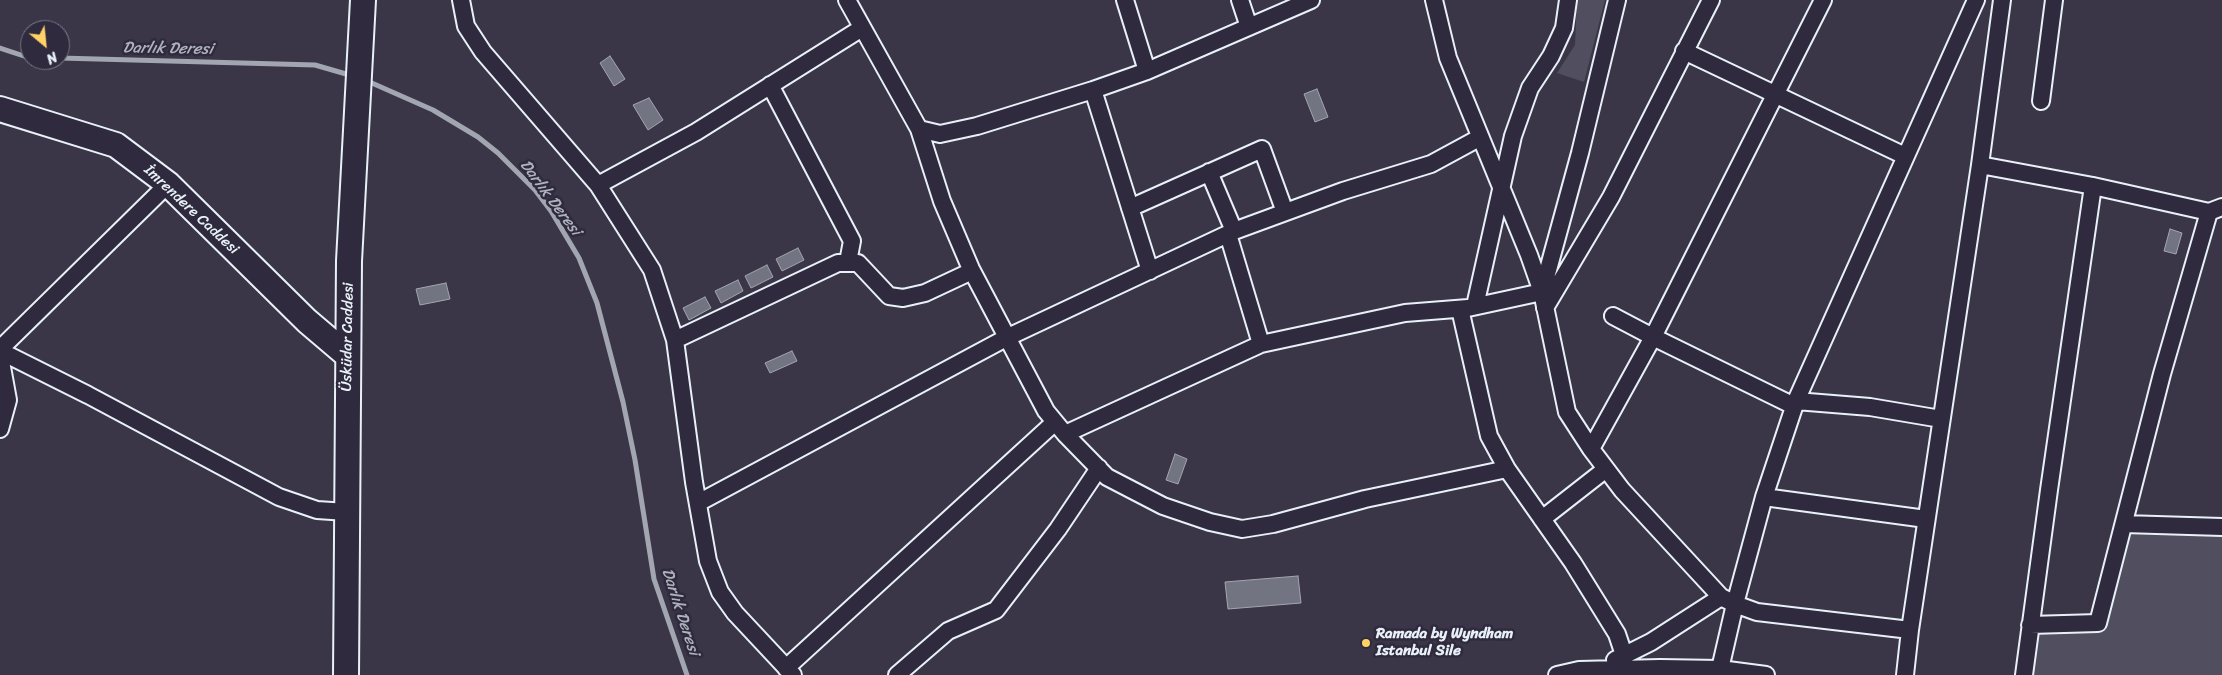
<!DOCTYPE html>
<meta charset="utf-8">
<style>
body{margin:0}
#map{position:relative;width:2222px;height:675px;overflow:hidden;background:#3a3648;font-family:Sriracha,sans-serif}
canvas{display:block}
.north{position:absolute;left:20px;top:20px;width:50px;height:50px;box-sizing:border-box;background:#2f2a3d;border:1px solid #797a88;border-radius:50%;rotate:152deg;font-size:14px;font-weight:700;line-height:20px;text-align:center;color:#e8f1f8}
.north::after{content:'';display:block;margin:auto;width:18px;height:22px;background:#ffd166;clip-path:polygon(50% 0,100% 100%,50% 72%,0 100%)}
</style>
<div id="map">
<canvas width="2222" height="675"></canvas>
<div class="north">N</div>
</div>
<script>
const context = document.querySelector('canvas').getContext('2d');
context.lineJoin = 'round';
function fillPath(path, color) { context.fillStyle = color; context.fill(path, 'evenodd'); }
const toPath = rows => new Path2D(rows.map(r => 'M' + r).join(''));
function trace(path, color, width, dash) { context.strokeStyle = color; context.lineWidth = width; context.lineCap = dash ? 'butt' : 'round'; context.setLineDash(dash || []); context.stroke(path); }
function label(font, color, halo, rows, align = 'center') {
  context.font = font + ' Sriracha,sans-serif'; context.lineWidth = 5; context.setLineDash([]); context.textBaseline = 'middle'; context.strokeStyle = halo; context.fillStyle = color; for (const [text, x, y, turn = 0] of rows) {
    context.save(); context.translate(x, y); context.rotate((+turn || 0) * Math.PI / 180); context.textAlign = isNaN(turn) ? turn : align; if (halo) context.strokeText(text, 0, 0); context.fillText(text, 0, 0); context.restore();
  }
}
const green = toPath([
 [1577,0,1605,0,1584,82,1557,73,1575,45],
 [2124,524,2222,527,2222,675,2024,675,2030,625,2098,623]
]);
const water = toPath([
 [610,56,625,79,614,86,600,63,610,56],
 [1317,89,1328,117,1315,122,1304,94,1317,89],
 [649,98,663,120,648,130,633,105,649,98],
 [2170,229,2182,233,2176,254,2164,251,2170,229],
 [798,248,804,260,782,271,776,259,798,248],
 [767,265,773,277,751,288,745,276,767,265],
 [738,280,743,291,721,303,715,291,738,280],
 [446,283,450,299,420,305,416,289,446,283],
 [705,297,711,308,689,320,683,308,705,297],
 [792,351,797,361,770,373,765,363,792,351],
 [1175,454,1187,459,1178,484,1166,480,1175,454],
 [1298,576,1301,603,1228,609,1225,582,1298,576]
]);
const stream = toPath([
 [0,48,30,58],
 [60,58,315,65,353,76],
 [365,80,433,110,478,137,498,153,535,190,551,211,579,258,597,303,623,402,635,460,654,579,687,675]
]);
const street = toPath([
 [461,0,466,26,483,52,598,185,652,270,675,340,694,482,708,561,720,592,735,613,793,675],
 [847,0,919,129],
 [1125,0,1147,71],
 [1240,0,1249,27],
 [1311,0,1147,71,1093,90,977,126,940,134,919,129,942,201,971,269,1046,411,1065,434,1261,344,1405,313,1468,308,1542,292],
 [1434,0,1448,58,1529,255,1542,292,1567,412,1591,449,1622,490,1721,597,1735,604,1757,612,1910,630,1905,675],
 [1684,51,1905,156],
 [770,85,852,241,848,262],
 [1093,90,1150,271],
 [2041,101,2054,0],
 [1980,165,2093,186,2209,212,2222,207],
 [1209,172,1234,231],
 [598,185,696,132,862,28],
 [1130,208,1262,149,1285,212],
 [1228,234,1261,344],
 [1542,292,1580,153,1617,0],
 [1475,306,1513,136,1530,88,1551,56,1564,28,1568,0],
 [1545,308,1611,197,1711,0],
 [1460,309,1489,436,1507,469,1573,563,1617,634,1624,655],
 [1613,316,1653,337,1823,0],
 [675,340,838,263,858,263,889,296,903,298,925,293,972,271],
 [0,349,168,184],
 [0,351,88,395,279,497,317,510,347,512],
 [0,356,8,400,0,429],
 [1796,401,1976,0],
 [1065,434,1107,477,1163,506,1210,522,1242,529,1273,524,1365,499,1507,469],
 [1591,449,1653,337,1794,406],
 [1764,497,1926,519],
 [698,503,1006,338,1234,231,1343,191,1431,164,1479,138],
 [1542,519,1606,469],
 [2124,524,2222,527],
 [2030,625,2098,623,2162,374,2209,212],
 [1910,630,1980,165,2002,0],
 [1615,660,1651,642,1721,597],
 [786,668,1055,422],
 [1720,669,1735,604,1764,497,1796,401,1870,407,1941,419],
 [897,675,948,631,996,610,1058,529,1099,468],
 [1557,675,1579,670,1660,668,1720,669,1766,675],
 [2024,675,2049,490,2093,186]
]);
const secondary = toPath([
 [0,109,116,145,168,184,307,321,347,355],
 [346,675,349,261,363,0]
]);
const markers = [
 [1366,643,5,"#ffd166"]
];
const streetNames = [
 ["İmrendere Caddesi",191,210,43],
 ["Üsküdar Caddesi",348,337,-89]
];
const poiNames = [
 ["Ramada by Wyndham",1376,634],
 ["Istanbul Sile",1376,651]
];
const waterNames = [
 ["Darlık Deresi",168,49,1],
 ["Darlık Deresi",550,198,53],
 ["Darlık Deresi",680,612,72]
];
fillPath(green, '#504e5f');
fillPath(water, '#737482');
trace(water, '#a2a6b1', 1);
trace(stream, '#a2a6b1', 5);
trace(street, '#e8f1f8', 20);
trace(secondary, '#e8f1f8', 28);
trace(street, '#2f2a3d', 16);
trace(secondary, '#2f2a3d', 24);
for (const [x, y, r, color] of markers) { const dot = new Path2D(); dot.arc(x, y, r, 0, 2 * Math.PI); context.fillStyle = color; context.fill(dot); trace(dot, '#2f2a3d', 2); }
label('15px', '#e8f1f8', '#2f2a3d', streetNames);
label('bold 15px', '#e8f1f8', '#2f2a3d', poiNames, 'left');
label('italic 16px', '#aeb2bd', '#2f2a3d', waterNames);
</script>
